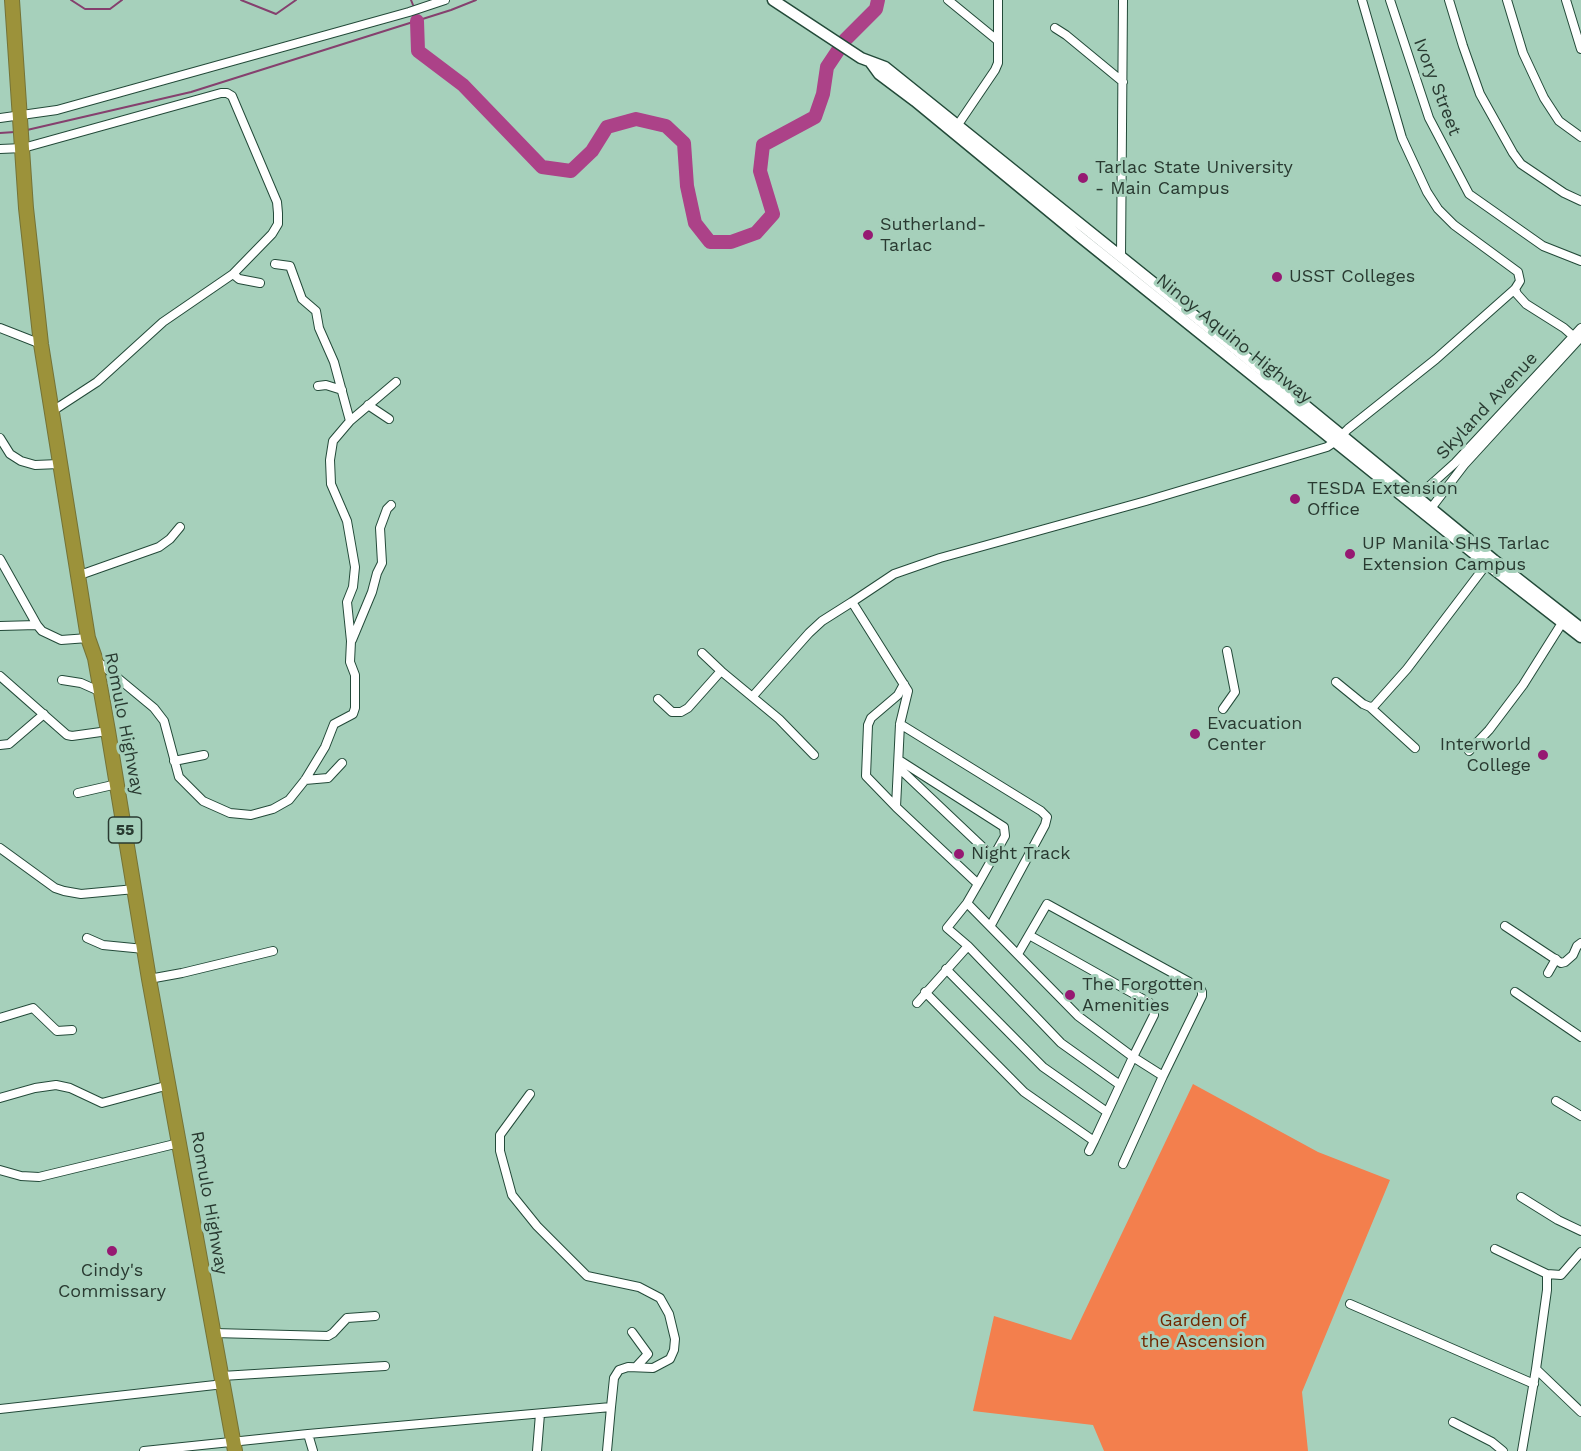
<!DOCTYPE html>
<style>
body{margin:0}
canvas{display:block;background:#a6d0bb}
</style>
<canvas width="1581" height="1451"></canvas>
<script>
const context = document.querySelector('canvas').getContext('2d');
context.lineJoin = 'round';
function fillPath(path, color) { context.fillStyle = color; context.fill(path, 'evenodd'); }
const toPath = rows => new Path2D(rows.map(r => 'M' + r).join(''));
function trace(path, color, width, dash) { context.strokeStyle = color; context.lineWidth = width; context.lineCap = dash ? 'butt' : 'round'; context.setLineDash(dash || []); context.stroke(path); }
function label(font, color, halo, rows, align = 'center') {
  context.font = font + ' "Work Sans",sans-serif'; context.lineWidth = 6; context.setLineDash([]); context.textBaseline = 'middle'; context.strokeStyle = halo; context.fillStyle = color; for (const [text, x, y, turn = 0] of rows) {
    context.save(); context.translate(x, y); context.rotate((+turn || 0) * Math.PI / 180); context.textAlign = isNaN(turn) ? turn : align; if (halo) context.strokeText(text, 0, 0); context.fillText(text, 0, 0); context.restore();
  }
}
const green = toPath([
 [1193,1084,1318,1152,1390,1180,1302,1392,1308,1451,1104,1451,1093,1425,973,1411,994,1316,1071,1340]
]);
const stream = toPath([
 [71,0,85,9,110,9,122,0],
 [241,0,276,14,296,0],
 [411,0,413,5],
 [27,130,191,92,451,10,476,0],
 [0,133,15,132]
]);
const river = toPath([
 [417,21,418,51,463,85,542,167,571,171,592,151,607,127,636,119,666,126,684,143,687,186,695,223,710,242,731,242,756,233,773,214,760,171,763,145,815,117,823,94,827,67,845,40,876,9,878,0]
]);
const street = toPath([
 [948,0,997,40],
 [1390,0,1429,118,1469,194,1543,246,1581,261],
 [1449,0,1463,46,1480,94,1513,153,1521,164,1564,193,1581,201],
 [1507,0,1523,53,1544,98,1559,121,1581,137],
 [1566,0,1581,49],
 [1055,28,1066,35,1123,82],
 [0,118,57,110,409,12,445,0],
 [955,129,995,70,998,63,998,0],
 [0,149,23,148,221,93,227,93,232,96,277,202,278,213,278,224,272,234,233,274],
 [1121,257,1123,0],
 [1515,289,1517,294,1526,304,1564,328,1573,336],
 [0,328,41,344],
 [318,386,326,385,342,390],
 [368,405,389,419],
 [51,412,97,382,163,322,233,274,239,279,260,283],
 [350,421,396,382],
 [0,438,10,454,21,461,35,465,59,464],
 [1415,499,1455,463,1581,328],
 [1429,511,1464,465,1581,337],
 [0,559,37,625,42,631,61,640,88,638],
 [77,576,159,547,170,539,180,527],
 [0,626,37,625],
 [352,640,372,592,377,573,382,563,380,528,387,509,391,505],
 [702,653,721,671],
 [96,660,154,708,164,721,179,777,203,801,230,813,251,815,273,809,289,800,305,780,325,747,334,724,353,714,355,708,355,675,350,662,351,641,347,602,353,587,355,567,347,521,331,484,330,460,333,441,350,421,334,362,319,328,316,311,302,299,290,266,275,264],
 [0,676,67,735,72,736,108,731],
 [62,680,81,683,99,691],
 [1336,682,1363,704,1370,707,1374,706,1407,669,1489,561],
 [753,696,809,633,822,621,852,602],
 [658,699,672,712,681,712,688,708,721,671,779,719,814,755],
 [1370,707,1415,748],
 [1223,709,1235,692,1227,651],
 [900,724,1041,811,1047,817,1045,825,991,925],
 [0,745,9,744,44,714],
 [1469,751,1489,730,1523,685,1562,623],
 [899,760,1004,827,1005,836,978,884],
 [174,761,204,755],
 [899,768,993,857],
 [305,780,328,778,342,763],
 [78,793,117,784],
 [896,807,866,776,868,725,871,718,898,695,904,684],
 [0,848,55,888,64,891,81,894,135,889],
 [1505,926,1561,963,1565,962,1573,955,1577,946,1581,943],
 [87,938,103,945,144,949],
 [968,946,1061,1043,1120,1085],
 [1018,954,1029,935,1150,1003,1154,1008,1154,1015,1133,1057,1163,1076,1202,996,1202,992,1200,988,1047,904,1029,935],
 [946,969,1043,1067,1107,1112],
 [1548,973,1556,959],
 [149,979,182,973,273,951],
 [925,992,1024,1092,1094,1141,1133,1057,1078,1016,967,903],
 [1515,992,1581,1037],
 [917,1003,968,946,947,928,967,903,978,884,896,807,900,724,908,691,852,602,894,574,940,558,1146,501,1327,447,1336,441,1348,429,1436,359,1515,289,1520,281,1518,272,1454,225,1438,209,1427,192,1402,138,1362,0],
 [0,1018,33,1008,57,1031,72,1030],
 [0,1098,35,1088,56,1085,70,1088,102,1103,169,1085],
 [1556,1101,1581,1116],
 [1089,1151,1094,1141],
 [1123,1164,1163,1076],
 [0,1170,21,1176,39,1177,179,1143],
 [1521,1197,1558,1220,1581,1231],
 [1495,1249,1547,1274,1547,1290,1536,1369,1581,1412],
 [1547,1274,1561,1275,1581,1252],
 [1350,1304,1534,1384],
 [632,1332,648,1354,636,1367],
 [214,1333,328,1336,333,1333,347,1318,375,1316],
 [222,1376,385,1366],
 [0,1409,224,1384],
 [1453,1422,1492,1442,1503,1451],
 [308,1434,313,1451],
 [144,1451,308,1434,611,1407,614,1378,619,1370,628,1367,653,1368,670,1359,674,1350,675,1339,669,1314,660,1298,639,1287,587,1276,537,1226,512,1195,500,1151,500,1135,530,1094],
 [537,1451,540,1414],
 [607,1451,611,1407],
 [1522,1451,1536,1369]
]);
const secondary = toPath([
 [773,0,861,58,885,67,1273,379,1494,560,1581,628],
 [871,63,879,74,915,101,1079,236,1487,564,1581,637]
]);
const highway = toPath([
 [12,0,26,208,41,344,88,638,95,658,108,731,149,979,235,1451]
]);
const markers = [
 [1083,178,6,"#961972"],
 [868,235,6,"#961972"],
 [1277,277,6,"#961972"],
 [1295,499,6,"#961972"],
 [1350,554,6,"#961972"],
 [1195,734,6,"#961972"],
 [1543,755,6,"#961972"],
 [959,854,6,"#961972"],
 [1070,995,6,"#961972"],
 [112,1251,6,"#961972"]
];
const shields = [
 [125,830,33]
];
const shieldNames = [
 ["55",125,830]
];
const streetNames = [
 ["Ivory Street",1437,87,69],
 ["Ninoy Aquino Highway",1234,339,39],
 ["Skyland Avenue",1487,406,-47],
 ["Romulo Highway",124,724,79],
 ["Romulo Highway",209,1203,80]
];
const poiNames = [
 ["Tarlac State University",1095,168],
 ["- Main Campus",1095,189],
 ["Sutherland-",880,225],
 ["Tarlac",880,246],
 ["USST Colleges",1289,277],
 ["TESDA Extension",1307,489],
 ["Office",1307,510],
 ["UP Manila SHS Tarlac",1362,544],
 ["Extension Campus",1362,565],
 ["Evacuation",1207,724],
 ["Center",1207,745],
 ["Interworld",1531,745,"right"],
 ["College",1531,766,"right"],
 ["Night Track",971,854],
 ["The Forgotten",1082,985],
 ["Amenities",1082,1006],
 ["Cindy's",112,1271,"center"],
 ["Commissary",112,1292,"center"]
];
const parkNames = [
 ["Garden of",1203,1321],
 ["the Ascension",1203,1342]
];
fillPath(green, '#f37f4d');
trace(stream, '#85406e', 2);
trace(river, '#ac4288', 14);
trace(street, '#234a39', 10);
trace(secondary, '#234a39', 13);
trace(highway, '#747337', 16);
trace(street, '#fff', 8);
trace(secondary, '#fff', 10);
trace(highway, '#9c923a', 14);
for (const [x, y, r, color] of markers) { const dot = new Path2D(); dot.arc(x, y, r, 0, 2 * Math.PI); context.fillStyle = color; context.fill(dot); trace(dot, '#a6d0bb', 2); }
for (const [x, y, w] of shields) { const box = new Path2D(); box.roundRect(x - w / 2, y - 13, w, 26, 4.5); context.fillStyle = '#a6d0bb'; context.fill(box); trace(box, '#293a31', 1.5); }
label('bold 16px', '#293a31', null, shieldNames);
label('18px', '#293a31', '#a6d0bb', streetNames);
label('18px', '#293a31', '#a6d0bb', poiNames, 'left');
label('18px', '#712700', '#a6d0bb', parkNames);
</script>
